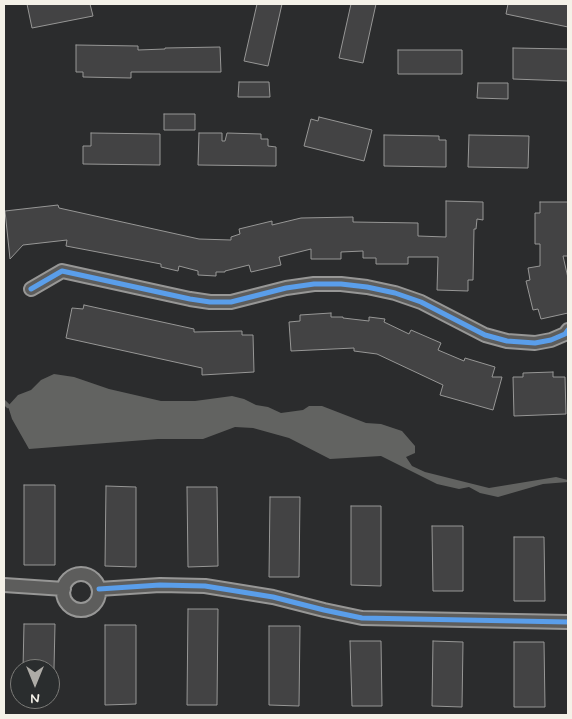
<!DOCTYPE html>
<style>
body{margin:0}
#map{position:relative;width:572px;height:719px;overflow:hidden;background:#2b2c2d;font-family:Mynerve,sans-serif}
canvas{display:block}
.frame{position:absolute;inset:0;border:5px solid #f4f1e8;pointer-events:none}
.north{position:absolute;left:10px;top:659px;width:50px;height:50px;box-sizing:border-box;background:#2a2d2e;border:1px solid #7b7b78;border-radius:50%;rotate:180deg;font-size:14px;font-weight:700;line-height:20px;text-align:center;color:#f4f1e8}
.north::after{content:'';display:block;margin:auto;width:18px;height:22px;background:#aeaca7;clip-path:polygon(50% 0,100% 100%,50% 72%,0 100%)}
</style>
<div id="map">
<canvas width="572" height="719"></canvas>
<div class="frame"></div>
<div class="north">N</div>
</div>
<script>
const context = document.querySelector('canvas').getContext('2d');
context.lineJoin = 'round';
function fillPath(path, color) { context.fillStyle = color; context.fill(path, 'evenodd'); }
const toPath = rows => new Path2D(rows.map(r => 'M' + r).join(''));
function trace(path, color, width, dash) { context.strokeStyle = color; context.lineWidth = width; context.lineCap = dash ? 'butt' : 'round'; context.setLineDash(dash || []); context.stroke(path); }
const water = toPath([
 [54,374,74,377,109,389,161,401,195,401,232,396,244,399,256,405,268,407,281,413,303,410,309,406,322,406,366,423,381,424,402,431,415,446,415,453,406,457,412,466,425,472,489,488,556,477,568,480,568,482,543,484,498,497,480,493,469,487,459,489,437,484,381,456,330,459,289,438,253,428,235,427,203,439,158,439,29,449,12,419,8,406,18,395,31,390,41,380]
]);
const stream = toPath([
 [4,402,8,406]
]);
const building = toPath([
 [27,4,90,4,93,16,32,28,27,4],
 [257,4,282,4,268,66,244,61,257,4],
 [351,4,376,4,363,63,339,58,351,4],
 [508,4,568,4,568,27,506,14,508,4],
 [76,45,138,46,138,50,165,49,165,48,220,47,221,72,131,72,131,78,83,77,83,72,76,72,76,45],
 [513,48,568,49,568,81,513,79,513,48],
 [398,50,462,50,462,74,398,74,398,50],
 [239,82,269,82,270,97,238,97,239,82],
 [478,83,508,83,508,99,477,98,478,83],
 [164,114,195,114,195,130,164,130,164,114],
 [319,117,372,130,364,161,304,146,311,119,318,121,319,117],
 [91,133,160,134,160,165,83,164,83,146,91,146,91,133],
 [199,133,222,133,222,141,225,141,227,133,261,134,261,139,268,139,268,146,276,147,276,166,198,165,199,133],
 [384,135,439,136,439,140,446,140,446,167,384,166,384,135],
 [469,135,529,136,528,168,468,167,469,135],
 [446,201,483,202,483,220,477,219,476,229,474,229,473,280,468,280,468,291,437,290,438,257,408,257,408,264,376,264,376,258,363,258,363,251,341,252,341,259,311,259,311,249,279,257,281,265,251,272,249,265,225,271,225,272,216,272,216,276,198,275,198,271,179,266,178,271,161,267,161,264,66,246,67,240,23,245,10,259,5,211,58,205,59,208,199,239,231,240,231,237,240,234,239,229,272,221,272,225,301,218,353,217,353,222,418,223,418,236,446,237,446,201],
 [540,202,568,202,568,256,563,256,568,278,568,313,541,319,538,309,533,310,526,281,530,280,528,268,540,266,540,244,535,244,535,213,540,213,540,202],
 [84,305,194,329,194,332,242,331,242,335,253,335,254,372,202,375,202,368,66,338,72,308,83,309,84,305],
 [331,313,331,317,343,317,343,318,369,321,369,317,385,319,384,322,409,334,411,330,441,343,438,350,464,361,465,358,495,367,492,377,502,377,493,410,440,395,443,385,377,354,354,351,354,348,291,351,289,322,300,321,300,315,331,313],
 [553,372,553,377,565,377,566,414,514,416,513,377,523,377,523,373,553,372],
 [24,485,55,485,55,565,24,565,24,485],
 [106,486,136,487,136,567,105,566,106,486],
 [187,487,217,487,218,566,188,567,187,487],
 [270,497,300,497,299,577,269,577,270,497],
 [351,506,381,506,381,586,351,585,351,506],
 [432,526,463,526,463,591,433,591,432,526],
 [514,537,544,537,545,601,514,601,514,537],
 [188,609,218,609,217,705,187,705,188,609],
 [24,624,55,624,54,669,23,669,24,624],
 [105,625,136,625,136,704,105,705,105,625],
 [269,626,300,626,299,706,269,705,269,626],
 [350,641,381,641,382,706,352,706,350,641],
 [433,641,463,642,462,707,432,706,433,641],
 [514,642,544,642,545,707,514,707,514,642]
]);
const street = toPath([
 [31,289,62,271,190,299,210,302,231,302,286,288,314,284,341,284,367,287,395,293,421,302,485,335,507,341,535,343,551,340,565,334,568,330],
 '63 592a18 18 0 1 1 36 0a18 18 0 1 1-36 0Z',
 [4,585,64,589],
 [99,589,160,585,205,586,273,597,324,610,362,618,568,622]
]);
const cycleway = toPath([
 [31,289,62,271,190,299,210,302,231,302,286,288,314,284,341,284,367,287,395,293,421,302,485,335,507,341,535,343,551,340,565,334,568,330],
 [99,589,160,585,205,586,273,597,324,610,362,618,568,622]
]);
fillPath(water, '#626361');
trace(stream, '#626361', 4.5);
fillPath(building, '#434344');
trace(building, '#979796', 1);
trace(street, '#979796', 16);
trace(street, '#5d5d5c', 12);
trace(cycleway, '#5a9eea', 5);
</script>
